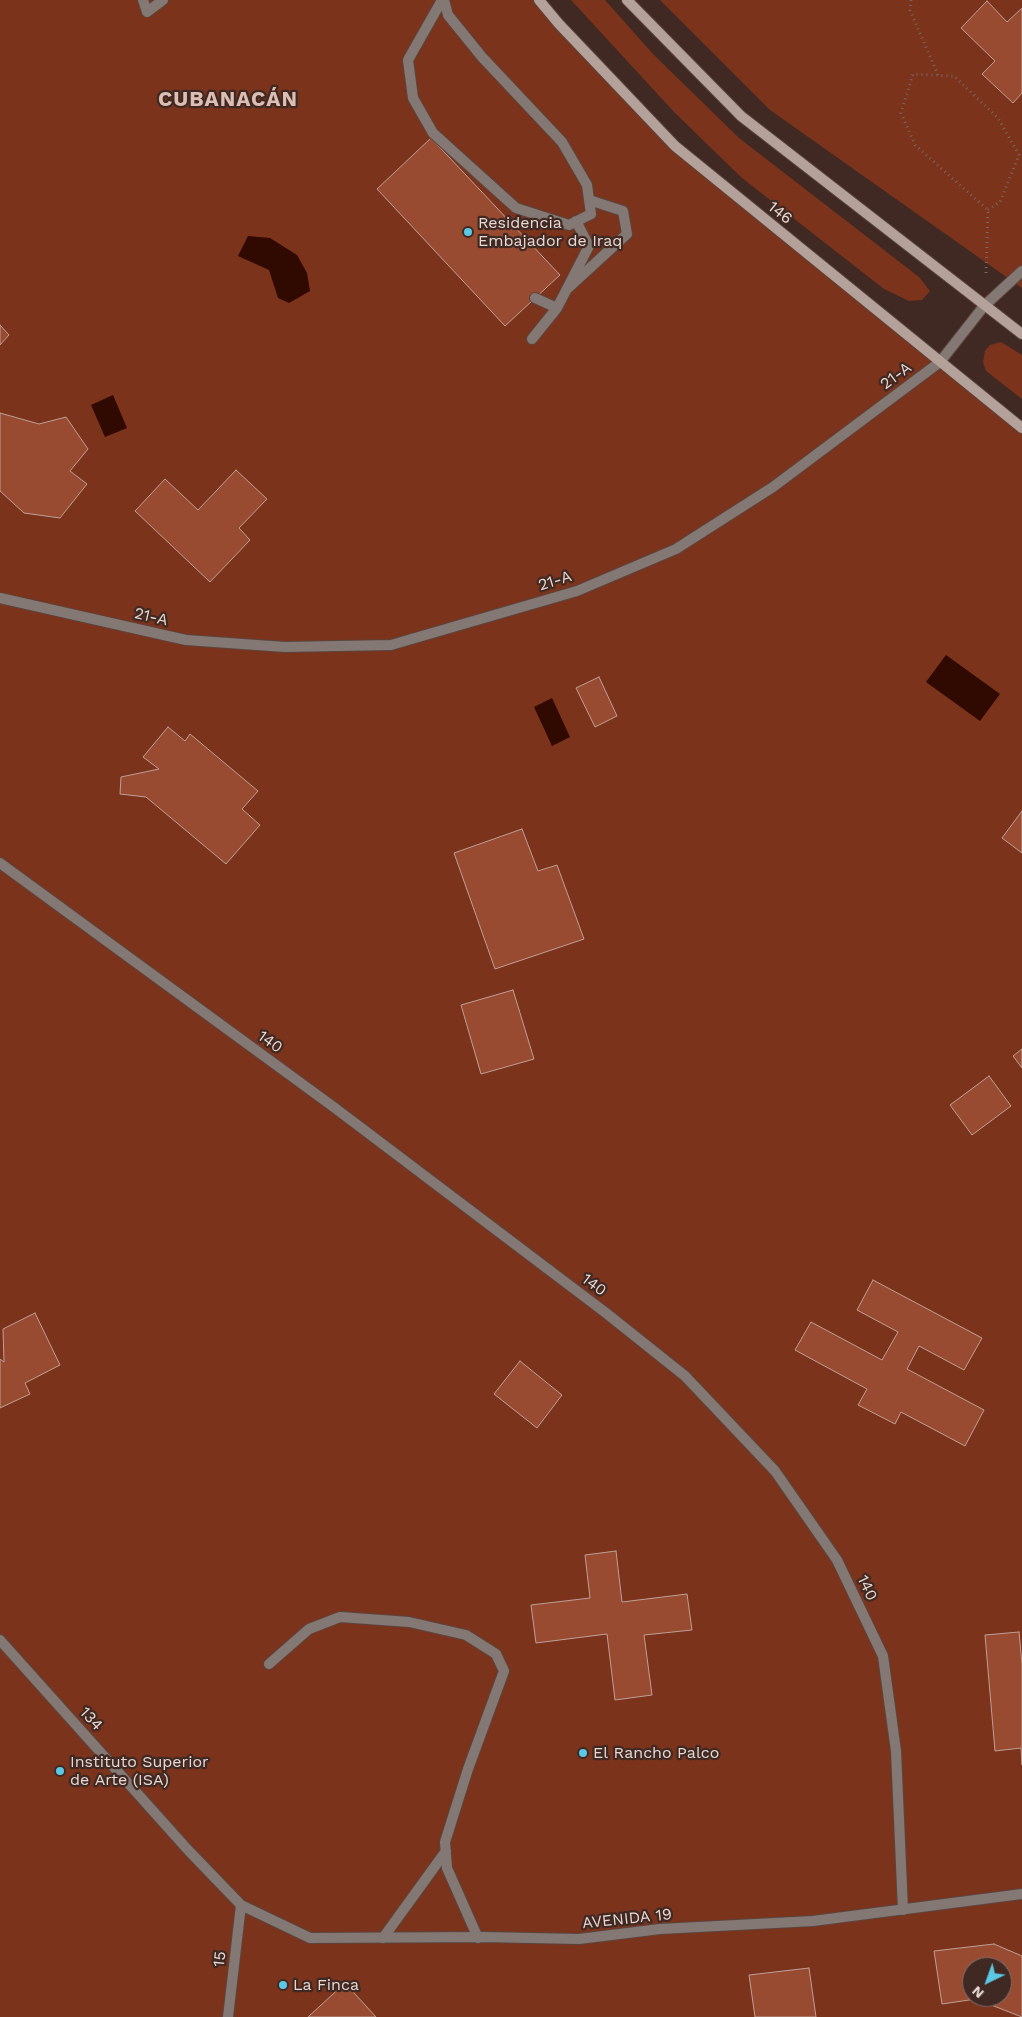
<!DOCTYPE html>
<meta charset="utf-8">
<style>
body{margin:0}
#map{position:relative;width:1022px;height:2017px;overflow:hidden;background:#402922;font-family:"Work Sans",sans-serif}
canvas{display:block}
.north{position:absolute;left:962px;top:1957px;width:50px;height:50px;box-sizing:border-box;background:#402922;border:1px solid #836f69;border-radius:50%;rotate:222deg;font-size:14px;font-weight:700;line-height:20px;text-align:center;color:#e7d8d3}
.north::after{content:'';display:block;margin:auto;width:18px;height:22px;background:#5bc8e6;clip-path:polygon(50% 0,100% 100%,50% 72%,0 100%)}
</style>
<div id="map">
<canvas width="1022" height="2017"></canvas>
<div class="north">N</div>
</div>
<script>
const context = document.querySelector('canvas').getContext('2d');
context.lineJoin = 'round';
function fillPath(path, color) { context.fillStyle = color; context.fill(path, 'evenodd'); }
const toPath = rows => new Path2D(rows.map(r => 'M' + r).join(''));
function trace(path, color, width, dash) { context.strokeStyle = color; context.lineWidth = width; context.lineCap = dash ? 'butt' : 'round'; context.setLineDash(dash || []); context.stroke(path); }
function label(font, color, halo, rows, align = 'center') {
  context.font = font + ' "Work Sans",sans-serif'; context.lineWidth = 4.5; context.setLineDash([]); context.textBaseline = 'middle'; context.strokeStyle = halo; context.fillStyle = color; for (const [text, x, y, turn = 0] of rows) {
    context.save(); context.translate(x, y); context.rotate((+turn || 0) * Math.PI / 180); context.textAlign = isNaN(turn) ? turn : align; if (halo) context.strokeText(text, 0, 0); context.fillText(text, 0, 0); context.restore();
  }
}
const green = toPath([
 [0,0,539,0,675,146,1022,427,1022,2017,0,2017],
 [972,1967,1002,1967,1002,1997,972,1997],
 [571,0,605,0,653,54,739,138,919,277,930,291,922,300,909,301,884,289,742,178,675,113],
 [660,0,1022,0,1022,288,770,110],
 [1001,342,1022,355,1022,399,986,371,983,362,985,351,990,345]
]);
const water = toPath([
 [248,236,270,238,297,255,307,273,310,291,289,303,278,298,269,270,238,256],
 [113,395,127,428,105,437,91,405],
 [946,655,1000,694,980,721,926,682],
 [552,698,570,737,552,746,534,707]
]);
const building = toPath([
 [987,1,1007,22,1022,8,1022,93,1013,103,982,74,995,61,961,28,987,1],
 [431,138,560,275,505,326,377,189,431,138],
 [0,325,9,335,0,345,0,325],
 [0,413,39,424,66,417,88,449,70,471,87,484,60,518,24,513,0,491,0,413],
 [236,470,267,499,239,528,250,540,210,582,135,511,165,479,198,510,236,470],
 [599,677,617,716,595,727,576,688,599,677],
 [168,727,185,741,190,734,258,791,242,809,260,825,226,864,146,797,120,794,121,777,159,769,143,757,168,727],
 [1022,811,1022,853,1002,838,1022,811],
 [522,829,538,871,557,865,584,939,495,969,454,853,522,829],
 [513,990,534,1059,481,1074,461,1005,513,990],
 [1022,1049,1022,1068,1013,1056,1022,1049],
 [989,1076,1011,1106,972,1135,950,1105,989,1076],
 [873,1280,982,1338,964,1370,919,1346,907,1369,984,1410,965,1446,901,1412,895,1424,858,1405,867,1389,795,1350,811,1322,882,1360,898,1332,857,1310,873,1280],
 [35,1313,60,1365,25,1383,30,1394,0,1408,0,1359,4,1362,3,1329,35,1313],
 [520,1361,562,1395,537,1428,494,1394,520,1361],
 [616,1551,622,1602,687,1594,692,1630,644,1635,652,1695,615,1700,607,1634,536,1643,531,1605,590,1598,585,1555,616,1551],
 [1019,1632,1022,1664,1022,1765,1021,1748,995,1751,985,1635,1019,1632],
 [994,1944,1022,1956,1022,2017,976,1999,942,2004,934,1951,994,1944],
 [972,1967,1002,1967,1002,1997,972,1997,972,1967],
 [809,1968,816,2017,755,2017,749,1975,809,1968],
 [345,1983,376,2017,308,2017,345,1983]
]);
const path = toPath([
 [911,0,910,10,938,75],
 [986,273,988,210,915,145,901,113,913,74,954,76,998,118,1019,155,1000,202,988,210]
]);
const lane = toPath([
 [143,0,147,12,163,0],
 [442,0,408,60,413,98,433,133,516,208,569,225,591,214,587,185,562,142,482,57,448,15,444,0],
 [567,289,627,234,623,211,589,200],
 [535,298,557,308,589,246,576,221],
 [532,339,557,308],
 [269,1664,309,1629,340,1617,409,1622,466,1635,496,1654,504,1671,468,1769,445,1842,447,1868,478,1938],
 [383,1938,446,1851]
]);
const street = toPath([
 [0,598,186,640,285,647,391,645,577,591,676,549,773,487,940,362,984,306,1022,271],
 [0,863,335,1108,606,1313,685,1376,775,1471,837,1560,883,1656,896,1751,903,1910],
 [0,1640,188,1850,241,1905,310,1938,483,1937,579,1939,660,1929,813,1921,1022,1894],
 [228,2017,241,1905]
]);
const secondary = toPath([
 [539,0,559,24,675,146,1022,428],
 [627,0,741,116,1022,334]
]);
const markers = [
 [468,232,5,"#5bc8e6"],
 [583,1753,5,"#5bc8e6"],
 [60,1771,5,"#5bc8e6"],
 [283,1985,5,"#5bc8e6"]
];
const streetNames = [
 ["146",780,213,39],
 ["21-A",896,376,-37],
 ["21-A",555,581,-17],
 ["21-A",151,617,13],
 ["140",270,1042,36],
 ["140",594,1285,37],
 ["140",867,1588,65],
 ["134",91,1719,48],
 ["AVENIDA 19",627,1919,-6],
 ["15",220,1959,-84]
];
const poiNames = [
 ["Residencia",478,223],
 ["Embajador de Iraq",478,241],
 ["El Rancho Palco",593,1753],
 ["Instituto Superior",70,1762],
 ["de Arte (ISA)",70,1780],
 ["La Finca",293,1985]
];
const districtNames = [
 ["CUBANACÁN",228,100]
];
fillPath(green, '#7b331b');
fillPath(water, '#300900');
fillPath(building, '#994b31');
trace(building, '#bda097', 1);
trace(lane, '#5b453e', 12);
trace(street, '#5b453e', 12);
trace(secondary, '#5b453e', 12);
trace(path, '#7a655f', 3, [1, 4]);
trace(lane, '#847874', 10);
trace(street, '#847874', 10);
trace(secondary, '#b4a19a', 10);
for (const [x, y, r, color] of markers) { const dot = new Path2D(); dot.arc(x, y, r, 0, 2 * Math.PI); context.fillStyle = color; context.fill(dot); trace(dot, '#402922', 2); }
label('16px', '#e7d8d3', '#402922', streetNames);
label('16px', '#e7d8d3', '#402922', poiNames, 'left');
context.letterSpacing = '1px';
label('bold 21px', '#dcbeb4', '#402922', districtNames);
context.letterSpacing = '0px';
</script>
